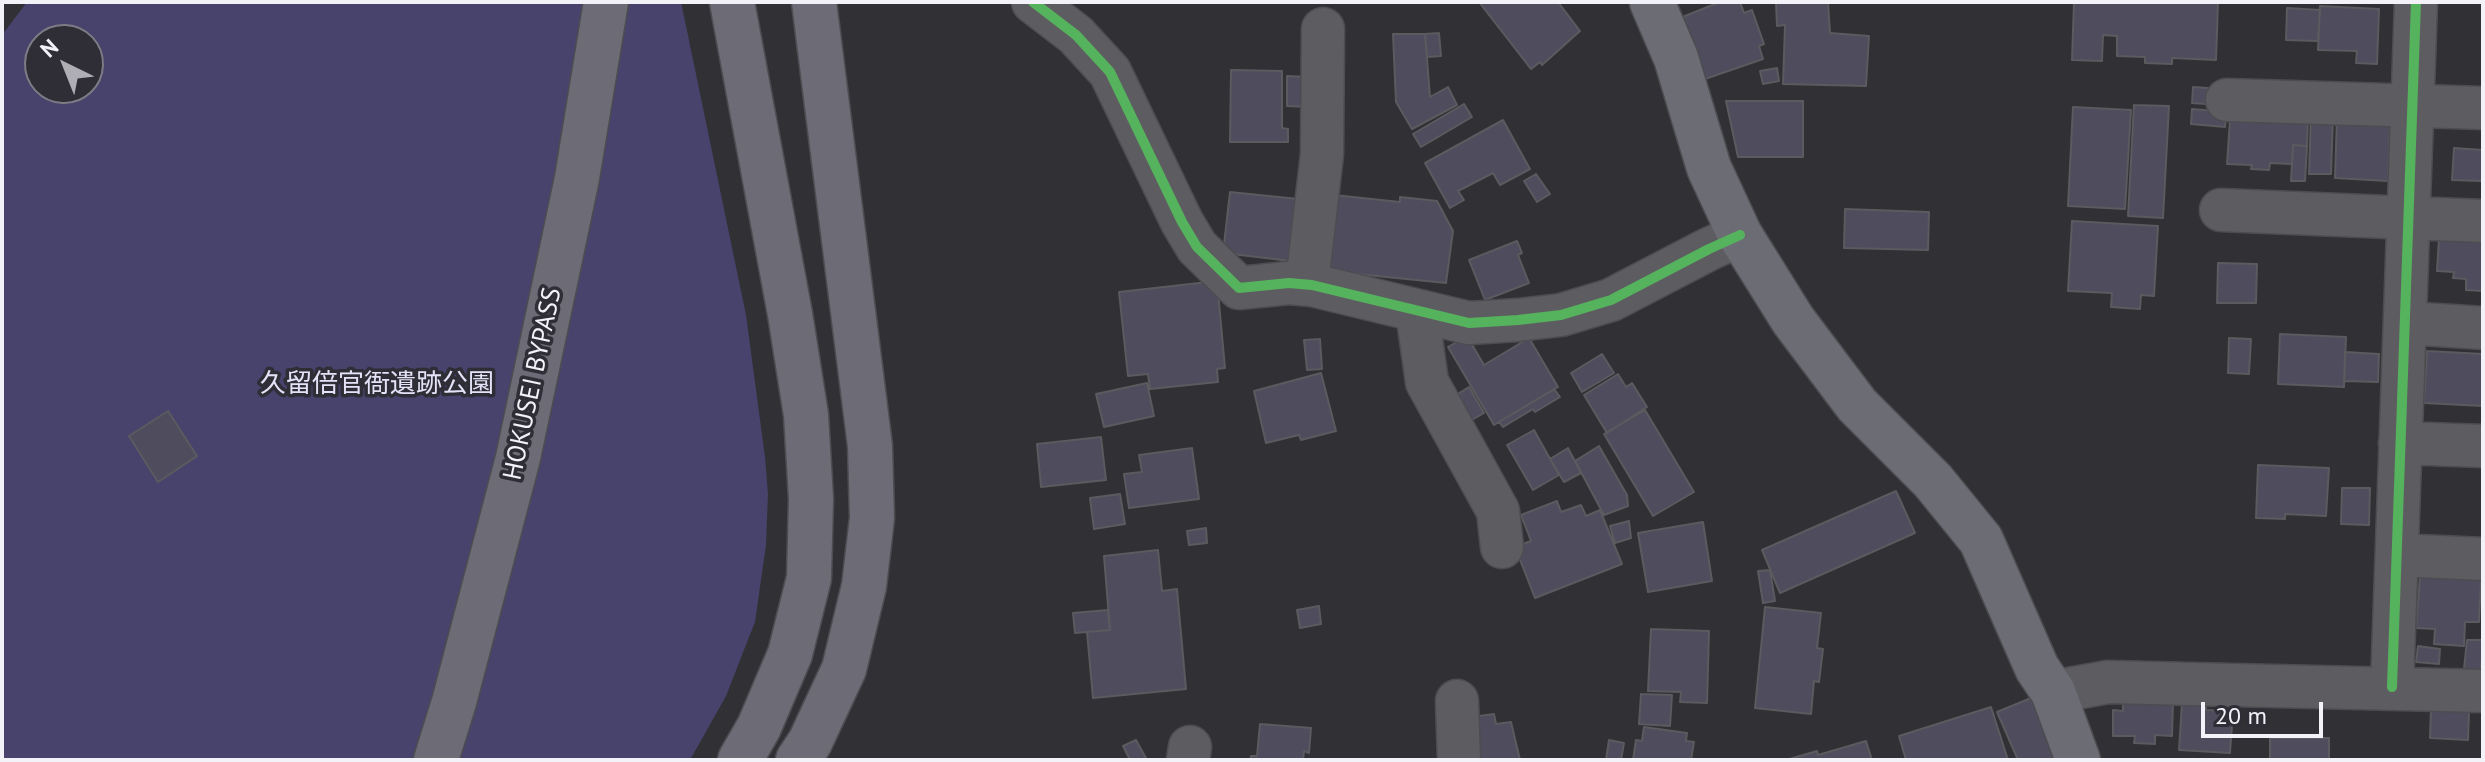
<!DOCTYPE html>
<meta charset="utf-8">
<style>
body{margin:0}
#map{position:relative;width:2485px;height:762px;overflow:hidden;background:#303035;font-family:"PT Sans",sans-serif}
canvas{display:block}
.frame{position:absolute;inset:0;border:4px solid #f2f2f8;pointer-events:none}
.north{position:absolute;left:24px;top:24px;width:80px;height:80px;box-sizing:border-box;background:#2f2e37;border:2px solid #7d7c84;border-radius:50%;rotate:317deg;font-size:22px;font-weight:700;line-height:32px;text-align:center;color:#f2f2f8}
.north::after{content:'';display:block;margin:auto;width:28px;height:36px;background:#aeaeb4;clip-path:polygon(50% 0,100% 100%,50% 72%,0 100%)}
.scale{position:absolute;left:2201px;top:702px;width:122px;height:36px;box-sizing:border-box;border:4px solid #f2f2f8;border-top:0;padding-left:10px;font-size:24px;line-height:28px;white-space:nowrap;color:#f2f2f8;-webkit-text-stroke:6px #2f2e37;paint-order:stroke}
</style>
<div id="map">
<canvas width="2485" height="762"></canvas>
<div class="frame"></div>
<div class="north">N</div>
<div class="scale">20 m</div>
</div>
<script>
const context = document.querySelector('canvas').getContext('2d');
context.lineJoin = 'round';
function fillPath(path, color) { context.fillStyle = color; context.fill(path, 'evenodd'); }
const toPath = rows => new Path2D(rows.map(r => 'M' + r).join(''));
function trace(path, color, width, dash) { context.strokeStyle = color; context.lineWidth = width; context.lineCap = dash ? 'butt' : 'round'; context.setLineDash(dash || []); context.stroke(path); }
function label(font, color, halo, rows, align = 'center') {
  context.font = font + ' "PT Sans","Noto Sans JP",sans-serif'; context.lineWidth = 7; context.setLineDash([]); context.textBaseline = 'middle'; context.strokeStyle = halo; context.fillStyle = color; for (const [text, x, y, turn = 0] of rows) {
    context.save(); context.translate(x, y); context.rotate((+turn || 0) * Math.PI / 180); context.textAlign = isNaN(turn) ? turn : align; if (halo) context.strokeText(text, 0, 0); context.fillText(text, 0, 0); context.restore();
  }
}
const green = toPath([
 [27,2,681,2,746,315,765,457,768,494,766,545,755,622,726,696,690,760,2,760,2,35],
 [40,40,88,40,88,88,40,88]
]);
const building = toPath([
 [1479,2,1558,2,1580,31,1542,65,1540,62,1531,69,1479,2],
 [1720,2,1740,2,1744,13,1752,10,1764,44,1759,46,1763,59,1702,80,1680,18,1720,2],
 [1776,2,1828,2,1830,33,1869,36,1866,86,1783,84,1785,25,1777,26,1776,2],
 [2074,2,2218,2,2216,60,2172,58,2172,64,2145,63,2145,57,2117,56,2117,36,2103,35,2102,61,2072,60,2074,2],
 [2320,6,2379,9,2377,64,2356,63,2357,51,2318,50,2320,6],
 [2287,8,2320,10,2318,41,2286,40,2287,8],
 [1439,33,1441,56,1427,57,1425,34,1439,33],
 [1393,34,1425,34,1430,97,1448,87,1457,105,1412,129,1396,102,1393,34],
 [1777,68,1779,81,1763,84,1760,71,1777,68],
 [1231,70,1282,71,1282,128,1288,129,1288,142,1230,142,1231,70],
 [1287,76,1308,77,1308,107,1287,106,1287,76],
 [2193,87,2223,89,2221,105,2192,103,2193,87],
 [1726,101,1803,101,1803,157,1738,157,1726,101],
 [1464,104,1472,117,1421,147,1413,134,1464,104],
 [2134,105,2169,106,2163,218,2128,216,2134,105],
 [2073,107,2131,110,2125,209,2068,206,2073,107],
 [2192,109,2226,112,2225,127,2191,124,2192,109],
 [2311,115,2333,116,2331,174,2309,174,2311,115],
 [2308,116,2307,146,2293,145,2292,164,2270,163,2269,170,2251,169,2252,165,2227,164,2230,120,2308,116],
 [2337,117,2390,120,2388,181,2335,178,2337,117],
 [1503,120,1530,169,1500,185,1493,173,1458,191,1464,200,1450,208,1425,163,1503,120],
 [2293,145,2307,146,2305,181,2291,181,2293,145],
 [2454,148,2483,150,2482,181,2452,180,2454,148],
 [1536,174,1550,194,1537,202,1524,181,1536,174],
 [1230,192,1298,199,1291,261,1223,253,1230,192],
 [1334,195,1400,202,1400,197,1437,201,1453,231,1446,283,1327,271,1334,195],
 [1845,209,1929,212,1928,250,1844,248,1845,209],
 [2072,221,2158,226,2154,296,2141,295,2140,309,2111,307,2112,293,2068,291,2072,221],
 [2439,238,2483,240,2483,291,2466,290,2466,279,2453,278,2454,272,2437,271,2439,238],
 [1517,241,1522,253,1518,255,1529,283,1485,300,1469,260,1517,241],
 [2218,263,2257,264,2256,303,2217,303,2218,263],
 [1217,281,1225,368,1217,369,1218,382,1150,389,1148,374,1128,376,1119,292,1217,281],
 [2280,334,2346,337,2344,387,2278,384,2280,334],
 [1467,336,1484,365,1529,338,1558,387,1494,425,1448,347,1467,336],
 [2229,338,2251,339,2249,374,2228,373,2229,338],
 [1320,339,1322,369,1307,370,1304,340,1320,339],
 [2427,351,2483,354,2483,406,2424,403,2427,351],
 [2345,352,2379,354,2378,382,2344,381,2345,352],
 [1602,354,1614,373,1582,392,1571,373,1602,354],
 [1321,373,1336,431,1301,440,1299,435,1266,443,1254,391,1321,373],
 [1618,374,1626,387,1632,383,1647,407,1607,433,1584,395,1618,374],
 [1147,383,1154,416,1104,427,1096,394,1147,383],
 [1469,387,1484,413,1470,421,1456,395,1469,387],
 [1554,389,1560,397,1535,412,1533,409,1503,427,1499,422,1554,389],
 [1645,410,1694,492,1653,516,1604,434,1645,410],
 [168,411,197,456,158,482,129,436,168,411],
 [1534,430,1559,475,1533,490,1507,445,1534,430],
 [1101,437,1106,480,1041,487,1037,444,1101,437],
 [1599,446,1627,495,1628,506,1604,515,1575,461,1599,446],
 [1192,448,1199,499,1129,508,1124,474,1142,472,1139,455,1192,448],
 [1568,448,1581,473,1564,482,1550,459,1568,448],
 [2258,465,2329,468,2326,516,2285,514,2285,519,2256,518,2258,465],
 [2342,488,2370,488,2369,525,2341,524,2342,488],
 [1896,491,1915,533,1780,593,1762,550,1896,491],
 [1120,494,1125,524,1094,529,1090,498,1120,494],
 [1557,501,1561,512,1581,505,1586,516,1600,510,1622,564,1535,598,1515,547,1531,541,1521,515,1557,501],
 [1629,521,1631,538,1615,543,1610,526,1629,521],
 [1703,522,1712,581,1648,592,1638,533,1703,522],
 [1206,528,1207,543,1189,545,1187,531,1206,528],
 [1158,550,1162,591,1177,589,1186,689,1093,698,1087,632,1110,630,1104,556,1158,550],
 [1770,570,1775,601,1763,603,1758,571,1770,570],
 [2420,577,2481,580,2479,622,2465,622,2464,646,2434,644,2435,629,2416,628,2420,577],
 [1319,606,1321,624,1300,628,1297,610,1319,606],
 [1765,607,1821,613,1817,648,1823,649,1819,682,1814,681,1811,714,1755,708,1765,607],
 [1108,610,1110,630,1075,633,1073,613,1108,610],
 [1651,629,1709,631,1707,703,1680,702,1681,692,1648,691,1651,629],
 [2467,640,2483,640,2481,671,2464,669,2467,640],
 [2418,646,2440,649,2439,664,2416,662,2418,646],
 [1641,694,1672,695,1670,726,1639,724,1641,694],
 [2031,698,2057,760,2018,760,1997,712,2031,698],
 [2123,700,2173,701,2172,736,2155,735,2155,744,2134,743,2135,736,2113,736,2113,710,2123,711,2123,700],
 [2182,703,2206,705,2206,710,2233,711,2230,753,2179,750,2182,703],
 [1991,707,2008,760,1906,760,1899,736,1991,707],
 [2431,709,2469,711,2468,740,2430,738,2431,709],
 [1494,714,1496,724,1511,722,1520,760,1473,760,1472,717,1494,714],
 [1260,724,1311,728,1309,753,1304,751,1303,760,1251,760,1251,756,1257,756,1260,724],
 [1644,727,1687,733,1686,741,1694,742,1691,760,1633,760,1636,740,1642,741,1644,727],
 [2270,738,2329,738,2329,760,2270,760,2270,738],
 [1136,740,1147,760,1130,760,1123,746,1136,740],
 [1609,740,1624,743,1621,760,1606,760,1609,740],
 [1866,741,1872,760,1786,760,1817,751,1818,755,1866,741]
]);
const street = toPath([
 [1033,2,1076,35,1110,72,1182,222,1197,247,1239,288,1289,283,1312,285,1469,323,1518,320,1561,315,1611,300,1709,249,1740,235],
 [2227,100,2483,108],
 [2221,210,2483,221],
 [1304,284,1309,266,1322,154,1323,29],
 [1417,311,1427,382,1498,511,1502,547],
 [2406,323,2483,328],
 [2400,443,2483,446],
 [2397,555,2483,559],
 [2392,687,2416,2],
 [2053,692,2108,682,2483,691],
 [1457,701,1459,760],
 [1188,760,1190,747]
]);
const primary = toPath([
 [1652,2,1676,58,1709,168,1740,235,1793,320,1857,405,1933,481,1981,540,2037,668,2053,692,2078,760]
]);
const highway = toPath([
 [732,2,790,314,806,415,811,499,809,578,790,654,759,727,740,760],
 [436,760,454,702,518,458,577,178,606,2],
 [798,760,810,742,844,669,864,586,872,518,870,446,814,2]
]);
const cycleway = toPath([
 [1033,2,1076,35,1110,72,1182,222,1197,247,1239,288,1289,283,1312,285,1469,323,1518,320,1561,315,1611,300,1709,249,1740,235],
 [2392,687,2416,2]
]);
const streetNames = [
 ["HOKUSEI BYPASS",533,384,-78]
];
const parkNames = [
 ["久留倍官衙遺跡公園",377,385]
];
fillPath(green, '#48436c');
fillPath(building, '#4f4d5d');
trace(building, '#5a5a5f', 2);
trace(street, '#4c4c51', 45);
trace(primary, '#4c4c51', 47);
trace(highway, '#4c4c51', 47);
trace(street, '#5d5d61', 42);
trace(primary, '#6c6c74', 44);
trace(highway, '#6c6b76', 44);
trace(cycleway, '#56b35d', 10);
label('26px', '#f2f2f8', '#2f2e37', streetNames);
label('26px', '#e3e2f7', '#2f2e37', parkNames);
</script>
